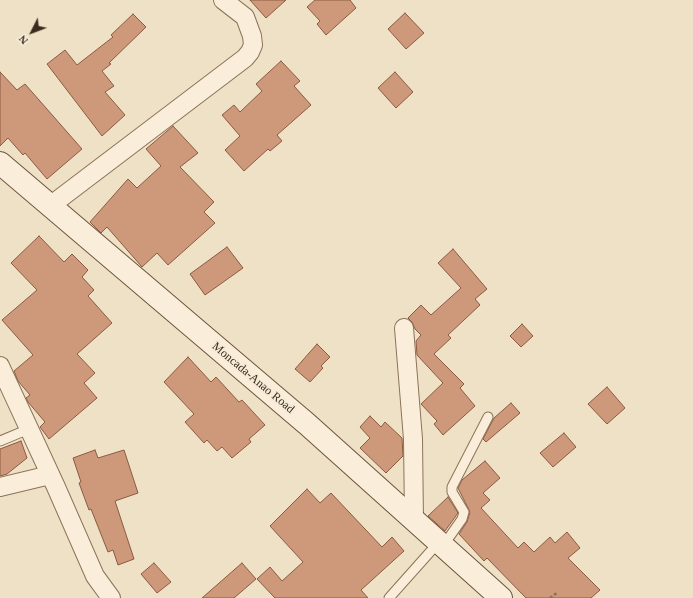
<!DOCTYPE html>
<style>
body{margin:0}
#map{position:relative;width:693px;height:598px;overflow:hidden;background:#efe1c6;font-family:Georgia,serif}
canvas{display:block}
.north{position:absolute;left:12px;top:12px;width:40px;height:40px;-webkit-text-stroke:3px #f6ebd6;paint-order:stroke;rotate:228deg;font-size:11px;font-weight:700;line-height:16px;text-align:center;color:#3b2b1f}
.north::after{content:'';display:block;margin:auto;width:14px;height:18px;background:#3b2b1f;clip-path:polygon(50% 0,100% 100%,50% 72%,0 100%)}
</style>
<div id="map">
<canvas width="693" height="598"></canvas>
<div class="north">N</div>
</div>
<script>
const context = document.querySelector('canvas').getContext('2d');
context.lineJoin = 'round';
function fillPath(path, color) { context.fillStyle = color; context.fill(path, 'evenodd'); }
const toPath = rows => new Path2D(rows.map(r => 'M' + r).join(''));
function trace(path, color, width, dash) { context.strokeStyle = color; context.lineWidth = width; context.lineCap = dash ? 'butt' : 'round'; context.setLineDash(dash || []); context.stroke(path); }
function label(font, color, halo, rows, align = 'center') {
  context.font = font + ' Georgia,serif'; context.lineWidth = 4; context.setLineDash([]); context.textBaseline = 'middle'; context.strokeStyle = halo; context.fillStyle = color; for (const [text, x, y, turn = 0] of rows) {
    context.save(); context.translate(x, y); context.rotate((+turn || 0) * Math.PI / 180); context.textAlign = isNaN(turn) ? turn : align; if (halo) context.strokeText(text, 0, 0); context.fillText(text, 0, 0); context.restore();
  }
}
const building = toPath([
 [250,0,286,0,266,18,250,0],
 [315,0,350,0,356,8,326,35,317,24,320,21,307,7,315,0],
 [405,13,424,33,406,49,388,29,405,13],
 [133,14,146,27,109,63,111,64,102,71,114,86,105,92,125,115,102,136,47,64,65,50,77,65,113,37,111,35,133,14],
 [281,61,300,81,294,86,311,105,277,135,282,141,270,151,268,149,244,171,225,150,240,136,222,115,234,105,240,112,262,91,256,84,281,61],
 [0,72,17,90,25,84,82,149,47,179,25,153,23,155,8,138,0,146,0,72],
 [395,72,413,92,396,108,378,88,395,72],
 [173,126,198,153,180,167,214,202,204,212,215,223,168,265,157,253,142,267,107,227,101,233,90,222,128,179,137,188,161,166,146,149,173,126],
 [39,236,64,262,72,254,88,270,82,277,94,290,88,296,112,323,77,354,95,373,84,383,97,398,49,439,40,427,45,422,28,402,26,398,30,395,18,381,14,371,33,355,2,320,37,290,11,263,39,236],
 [227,247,243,268,205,295,190,274,227,247],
 [453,249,487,289,475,299,480,305,448,335,451,338,434,354,464,384,460,388,475,406,443,435,434,424,437,421,421,404,443,383,417,355,416,341,421,335,415,329,412,322,408,318,421,305,431,315,461,288,438,263,453,249],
 [522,324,533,336,521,347,510,336,522,324],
 [317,344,330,357,321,366,323,368,310,382,295,369,317,344],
 [188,357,211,382,216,377,239,402,242,400,265,425,249,439,251,442,232,458,222,447,217,451,207,440,204,443,185,422,194,414,164,382,188,357],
 [607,387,625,408,607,424,588,404,607,387],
 [511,403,520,413,486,442,483,439,494,418,511,403],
 [370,416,381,427,385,422,402,438,403,456,386,473,360,448,370,438,360,427,370,416],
 [564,433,576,447,553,467,540,453,564,433],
 [21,441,27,458,7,474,0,476,0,449,21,441],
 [95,450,98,458,124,450,138,493,115,501,134,559,118,565,113,550,108,552,91,509,89,510,79,483,81,482,73,458,95,450],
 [485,461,500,478,483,493,490,500,481,508,518,548,524,542,534,552,550,537,555,543,567,532,580,548,568,558,600,590,591,598,526,598,487,558,484,561,459,534,467,522,470,512,458,488,462,480,485,461],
 [307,489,320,503,331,493,382,547,392,537,404,551,361,590,368,598,275,598,257,579,270,567,282,581,303,562,270,526,307,489],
 [448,497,458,513,445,531,428,516,448,497],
 [154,563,171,582,157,593,141,574,154,563],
 [242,563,256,579,234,598,202,598,242,563]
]);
const path = toPath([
 [550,598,558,592]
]);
const service = toPath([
 [0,441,29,429],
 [443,546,462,519,464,512,452,492,452,487,488,417],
 [389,598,438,543]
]);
const minor = toPath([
 [50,206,245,58,250,52,253,45,252,36,245,17,223,0],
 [404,328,413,439,414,521],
 [0,366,56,487,95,576,111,598],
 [0,487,50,475]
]);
const secondary = toPath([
 [0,163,307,424,501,598]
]);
const streetNames = [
 ["Moncada-Anao Road",253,378,40]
];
fillPath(building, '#ce997b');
trace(building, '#8b5a40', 1);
trace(service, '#8b725b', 11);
trace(minor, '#8b725b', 20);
trace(secondary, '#6d533e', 24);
trace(path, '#8b725b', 2.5, [3, 2]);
trace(service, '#faeeda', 9);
trace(minor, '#faeeda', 18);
trace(secondary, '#faeeda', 22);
label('12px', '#3b2b1f', '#f6ebd6', streetNames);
</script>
